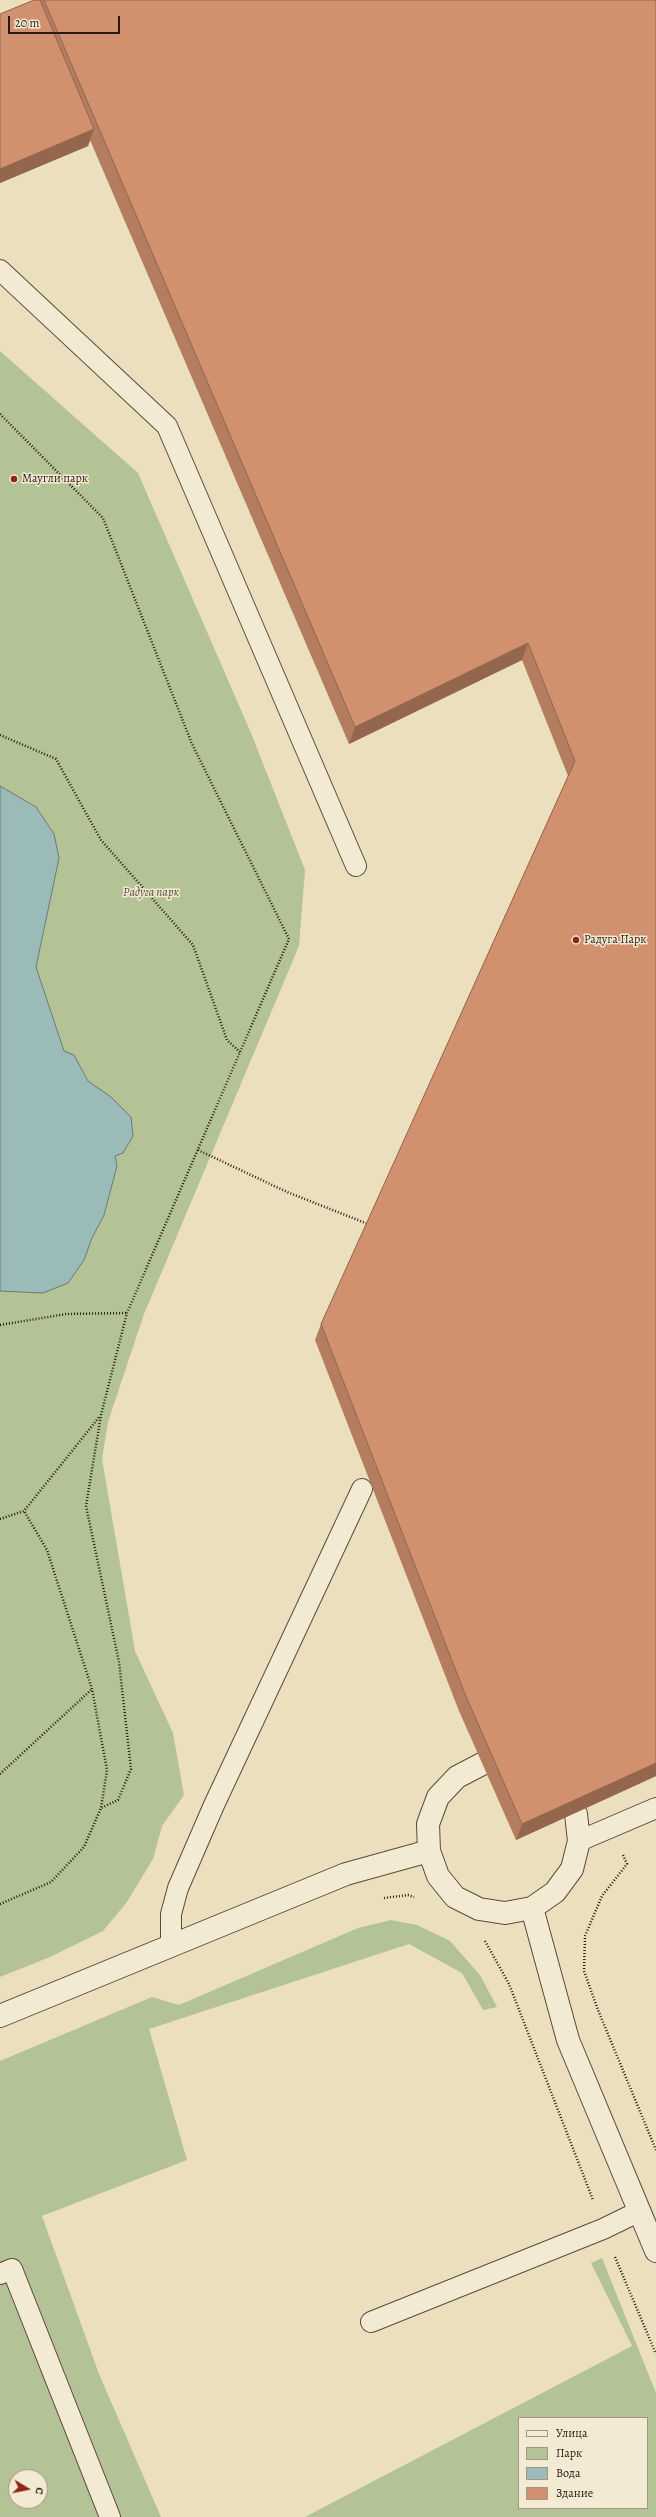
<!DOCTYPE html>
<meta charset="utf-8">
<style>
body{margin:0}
#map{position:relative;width:656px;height:2517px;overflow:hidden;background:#ecdfbd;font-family:Alegreya,serif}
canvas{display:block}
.legend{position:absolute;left:518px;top:2417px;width:130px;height:92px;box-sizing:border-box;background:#f3ead4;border:1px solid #a29687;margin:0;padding:5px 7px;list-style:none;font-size:12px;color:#281913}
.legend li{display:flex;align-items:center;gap:8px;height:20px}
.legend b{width:20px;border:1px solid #a29687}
.north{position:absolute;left:8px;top:2469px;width:40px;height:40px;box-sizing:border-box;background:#f3ead4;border:1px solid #a29687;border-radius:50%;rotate:100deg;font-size:11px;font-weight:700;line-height:16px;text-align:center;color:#281913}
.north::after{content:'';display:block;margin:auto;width:14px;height:18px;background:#8f2418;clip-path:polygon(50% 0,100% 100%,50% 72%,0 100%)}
.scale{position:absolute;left:8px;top:16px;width:112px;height:18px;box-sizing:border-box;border:2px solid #281913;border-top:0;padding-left:5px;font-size:12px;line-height:14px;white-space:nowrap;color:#281913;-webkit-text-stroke:3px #f3ead4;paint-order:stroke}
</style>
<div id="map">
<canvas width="656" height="2517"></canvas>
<ul class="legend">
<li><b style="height:5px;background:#f3ead4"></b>Улица</li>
<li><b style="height:11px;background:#b3c395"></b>Парк</li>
<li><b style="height:11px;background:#9abbb8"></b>Вода</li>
<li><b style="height:11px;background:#d2916e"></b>Здание</li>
</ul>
<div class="north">С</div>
<div class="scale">20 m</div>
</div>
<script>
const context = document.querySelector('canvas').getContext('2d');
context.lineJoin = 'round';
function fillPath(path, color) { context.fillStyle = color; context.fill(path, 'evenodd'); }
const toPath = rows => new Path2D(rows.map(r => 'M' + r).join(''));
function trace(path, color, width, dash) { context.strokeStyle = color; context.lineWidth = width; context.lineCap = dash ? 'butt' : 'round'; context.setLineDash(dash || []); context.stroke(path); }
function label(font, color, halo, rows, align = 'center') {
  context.font = font + ' Alegreya,serif'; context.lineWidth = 3; context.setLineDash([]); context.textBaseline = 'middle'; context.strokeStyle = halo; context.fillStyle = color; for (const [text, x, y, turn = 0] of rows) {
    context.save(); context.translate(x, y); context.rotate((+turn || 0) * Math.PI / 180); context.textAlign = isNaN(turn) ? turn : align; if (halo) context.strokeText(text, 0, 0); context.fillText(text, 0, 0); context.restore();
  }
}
const green = toPath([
 [0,351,138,473,251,733,305,870,299,946,144,1314,108,1422,102,1459,135,1651,173,1733,184,1795,162,1826,153,1859,127,1902,103,1931,50,1957,0,1977],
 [391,1920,417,1925,450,1941,480,1975,497,2007,483,2010,462,1973,409,1944,149,2029,187,2160,42,2216,99,2374,161,2517,0,2517,0,2061,152,1997,179,2005,358,1928],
 [16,2477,40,2477,40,2501,16,2501],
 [602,2258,656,2393,656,2517,305,2517,632,2346,591,2263],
 [519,2418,647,2418,647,2508,519,2508]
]);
const water = toPath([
 [0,786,36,807,54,834,59,858,36,967,64,1051,74,1055,88,1081,111,1097,131,1117,133,1136,123,1153,115,1156,117,1166,104,1215,92,1238,84,1260,68,1283,43,1293,0,1291,0,786]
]);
const path = toPath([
 [0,414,103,518,192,744,289,939,127,1313,101,1415,86,1506,119,1662,131,1769,118,1800,101,1808],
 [0,735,56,759,101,840,193,945,227,1040,240,1052],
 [198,1150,287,1192,368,1224],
 [0,1325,66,1314,127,1313],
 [0,1519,24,1511,100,1416],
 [0,1774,91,1690],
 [623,1855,627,1864,602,1896,585,1936,584,1971,598,2010,656,2150],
 [384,1898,408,1895,414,1897],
 [0,1904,51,1882,84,1847,101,1808,107,1770,92,1689,47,1550,24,1511],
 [485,1941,509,1984,593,2200],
 [615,2257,656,2354]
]);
const service = toPath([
 [0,270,167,426,356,866],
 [579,1841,656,1808],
 [171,1946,171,1914,178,1888,214,1805,362,1489],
 [0,2274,12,2269,110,2517],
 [371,2322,603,2229,640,2211]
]);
const minor = toPath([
 [482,1764,457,1777,438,1797,428,1824,429,1851,438,1876,455,1897,479,1909,505,1913,532,1908,555,1892,572,1869,579,1841,576,1814],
 [532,1908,568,2040,656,2251],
 [0,2016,346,1874,429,1851]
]);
const wall = toPath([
 [34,0,656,0,656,1776,516,1840,459,1711,315,1340,321,1324,568,776,522,660,349,744,90,140,88,146,0,183,0,14]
]);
const shadedWall = toPath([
 [94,129,88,146,0,183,0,169],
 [528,643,522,660,349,744,355,727],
 [656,1763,656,1776,516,1840,522,1824]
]);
const building = toPath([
 [34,0,40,0,94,129,0,169,0,14,34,0],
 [44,0,656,0,656,1763,522,1824,465,1694,321,1324,575,761,528,643,355,727,44,0]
]);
const markers = [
 [14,479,4,"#8f2418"],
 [576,940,4,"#8f2418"]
];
const poiNames = [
 ["Маугли парк",22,479],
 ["Радуга Парк",584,940]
];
const parkNames = [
 ["Радуга парк",151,893]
];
fillPath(green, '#b3c395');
fillPath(water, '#9abbb8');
trace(water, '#6c7a76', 1);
trace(service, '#594a3e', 22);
trace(minor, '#594a3e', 24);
trace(path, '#281913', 2.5, [1, 2]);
trace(service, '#f3ead4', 20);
trace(minor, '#f3ead4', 22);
fillPath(wall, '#b57d5f');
fillPath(shadedWall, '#93664d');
fillPath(building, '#d2916e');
trace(building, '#93664d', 1);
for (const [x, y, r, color] of markers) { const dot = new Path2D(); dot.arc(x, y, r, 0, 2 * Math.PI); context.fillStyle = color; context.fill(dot); trace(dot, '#f3ead4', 1.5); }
label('12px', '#281913', '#f3ead4', poiNames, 'left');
label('italic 12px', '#524c3a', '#f3ead4', parkNames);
</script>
